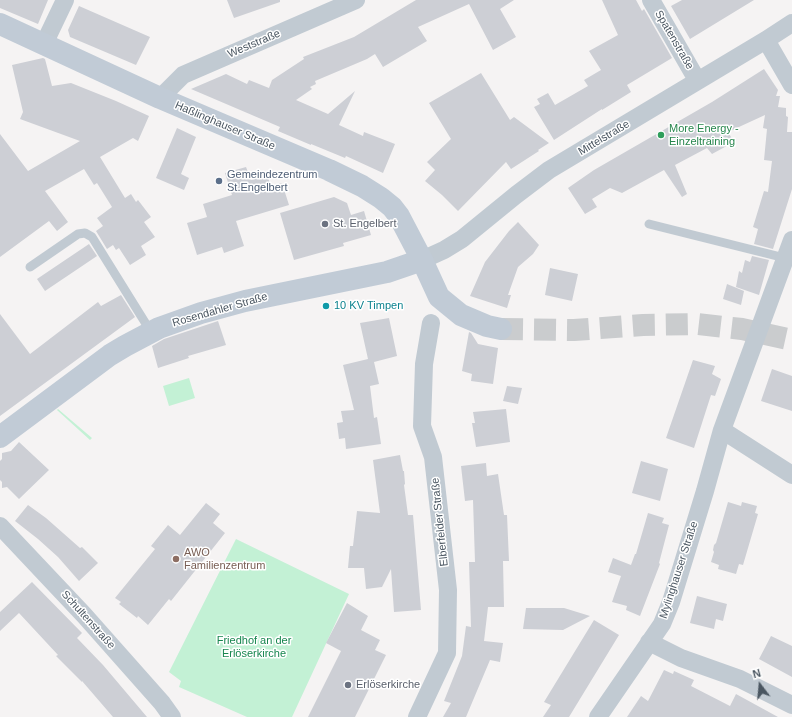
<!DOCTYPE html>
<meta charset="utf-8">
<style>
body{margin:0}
#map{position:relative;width:792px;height:717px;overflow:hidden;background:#f5f3f3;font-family:Helvetica,sans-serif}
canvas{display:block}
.north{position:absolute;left:740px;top:665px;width:40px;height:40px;-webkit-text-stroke:3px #fff;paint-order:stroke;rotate:344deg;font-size:11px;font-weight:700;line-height:16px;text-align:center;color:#4a5661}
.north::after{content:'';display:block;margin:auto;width:14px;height:18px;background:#4a5661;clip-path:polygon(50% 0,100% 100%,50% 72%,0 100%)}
</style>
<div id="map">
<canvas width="792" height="717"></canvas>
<div class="north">N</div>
</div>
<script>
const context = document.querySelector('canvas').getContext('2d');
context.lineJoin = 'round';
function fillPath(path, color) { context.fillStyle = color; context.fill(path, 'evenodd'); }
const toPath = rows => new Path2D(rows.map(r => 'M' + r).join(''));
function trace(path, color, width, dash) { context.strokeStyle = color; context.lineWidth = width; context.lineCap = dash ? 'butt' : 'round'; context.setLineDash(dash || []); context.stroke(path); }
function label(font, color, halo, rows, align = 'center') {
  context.font = font + ' Helvetica,sans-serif'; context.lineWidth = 3; context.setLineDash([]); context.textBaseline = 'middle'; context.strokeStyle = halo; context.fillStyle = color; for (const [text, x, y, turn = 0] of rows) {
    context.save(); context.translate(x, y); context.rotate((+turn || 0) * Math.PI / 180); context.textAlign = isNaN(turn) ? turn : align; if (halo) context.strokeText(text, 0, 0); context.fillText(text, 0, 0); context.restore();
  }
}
const green = toPath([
 [189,378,195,398,169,406,163,386],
 [58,409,92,438,90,440,57,410],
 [236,539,349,594,292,717,247,717,179,687,181,681,169,672]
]);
const building = toPath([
 [0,0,48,0,38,24,0,8],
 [227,0,280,0,280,2,234,18],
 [416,0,514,0,500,9,516,37,493,50,469,4,418,27,427,41,383,67,375,54,367,59,315,81,316,84,310,87,312,89,296,100,328,114,355,91,339,125,363,136,364,132,395,144,383,173,346,156,345,158,311,144,311,145,278,131,280,127,191,89,226,74,247,84,249,80,269,88,272,80,304,59,303,57,354,37],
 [602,0,636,0,642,11,644,9,672,58,627,85,631,92,602,110,602,109,554,140,534,107,540,104,537,99,548,93,555,105,588,86,584,80,601,70,589,51,618,35],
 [682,0,754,0,690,39,671,6],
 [79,6,150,37,136,65,70,37,68,30],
 [43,58,45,59,52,86,71,83,116,101,149,116,138,141,133,138,100,157,125,198,131,194,136,202,138,200,151,217,144,222,155,237,141,246,146,255,130,265,119,248,116,250,113,245,107,249,96,231,103,226,97,218,112,207,97,183,94,185,84,169,45,191,68,222,57,231,49,221,0,257,0,134,28,171,80,141,20,119,23,112,12,65],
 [764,69,778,90,776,96,780,96,778,107,786,108,786,116,788,117,787,132,792,132,792,189,773,249,754,244,758,229,753,227,764,191,768,192,772,161,764,160,767,129,763,128,765,115,728,132,734,142,712,154,707,148,675,165,687,194,682,197,664,170,622,193,610,188,592,199,597,207,585,214,568,188,594,170,712,102],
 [481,73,510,120,514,117,549,143,538,150,539,151,511,169,506,162,458,211,442,195,425,181,435,170,427,162,451,139,429,103],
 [177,128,196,137,181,174,189,178,184,190,156,178],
 [246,167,251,180,267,175,271,186,282,183,289,205,236,221,244,246,224,253,222,247,197,255,187,223,207,217,203,204,232,195,225,173],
 [334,197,347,203,351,215,364,211,371,235,343,243,344,246,294,260,280,213],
 [518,222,539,245,533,254,518,267,508,295,511,295,507,308,470,296,485,262,509,231],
 [89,244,97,256,45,291,37,279],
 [752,256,769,260,759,295,736,287,739,271,742,273,745,260,750,262],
 [550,268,578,274,572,301,545,295],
 [727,284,744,291,741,305,723,299],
 [121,295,135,317,0,416,0,314,30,354,98,302,101,306],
 [389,318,397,356,374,362,379,384,370,386,374,418,377,417,381,444,346,449,345,438,339,439,337,423,343,422,341,411,354,410,343,365,368,359,360,323],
 [218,321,226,345,188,356,189,358,158,368,152,346,164,339],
 [469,332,471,333,478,344,498,348,493,384,471,381,472,374,462,371],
 [693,360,715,366,712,374,721,379,715,396,711,395,694,448,666,438],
 [772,369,792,376,792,411,761,401],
 [507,386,522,388,518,404,503,401],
 [506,409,510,442,476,447,472,423,475,423,473,412],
 [19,442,49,470,19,499,7,487,2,488,2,482,0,480,0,461,2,459,2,453,11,451],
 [400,455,403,471,404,471,405,484,404,485,408,515,413,515,421,610,394,612,391,569,382,587,366,589,364,568,348,568,350,546,353,546,357,511,380,513,373,460],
 [641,461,668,469,660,501,632,493],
 [486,463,487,476,498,474,504,515,507,515,509,561,503,561,504,607,488,607,484,641,503,643,500,662,490,660,466,717,443,717,451,703,444,701,462,656,466,626,471,627,469,562,475,562,473,500,465,501,461,466],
 [728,502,741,506,742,502,757,506,755,513,758,514,743,565,739,564,736,574,718,569,719,565,711,562,714,552,713,550,714,545,716,543],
 [206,503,220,514,213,523,225,533,171,601,169,599,148,625,138,616,137,618,119,604,121,602,115,598,155,549,151,546,168,525,180,535],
 [28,505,46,518,80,548,82,547,98,563,79,581,58,557,38,539,15,521],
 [648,513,664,518,662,523,669,525,659,563,660,564,640,616,626,610,627,606,612,602,621,576,608,572,613,558,631,565,635,554,636,554],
 [32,582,82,633,77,638,103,665,147,717,113,717,82,681,82,682,56,656,58,655,19,613,0,631,0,612],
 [697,596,727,604,723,621,716,619,714,629,690,623],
 [347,603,368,616,361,630,380,640,375,650,386,655,355,717,308,717,341,651,326,643],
 [526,608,564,608,590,616,563,630,523,629],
 [594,620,619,635,569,717,543,717,551,705,544,702],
 [771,636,792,646,792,677,759,659],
 [664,670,673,674,674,671,694,680,691,686,730,706,736,694,778,717,627,717,641,696,648,701]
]);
const secondaryTunnel = toPath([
 [501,329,574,330,643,325,698,324,742,329,792,340]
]);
const service = toPath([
 [649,224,785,258],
 [30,267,78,234,85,233,92,237,151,332]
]);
const minor = toPath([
 [651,0,697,80],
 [766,40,792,85],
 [44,44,65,0],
 [160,98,183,75,356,0],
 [422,260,444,250,462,239,516,195,549,170,766,40,792,23],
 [722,430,792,475],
 [0,526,84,615,162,703,172,717],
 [649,642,681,658,740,679,792,705],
 [417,717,447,653,448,590,433,457,422,426,424,364,431,323],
 [598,717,662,624,671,602,705,491,722,430,792,240]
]);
const secondary = toPath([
 [0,24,160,98,329,170,362,186,381,198,392,207,399,216,422,260,439,297,461,315,487,326,501,329],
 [0,437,110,355,125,346,159,328,201,313,245,301,387,272,422,260]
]);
const markers = [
 [661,135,4,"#2e9e5b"],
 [219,181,4,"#5c6f8a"],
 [325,224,4,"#6b7280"],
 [326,306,4,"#0f9aa8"],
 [176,559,4,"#8d6e63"],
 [348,685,4,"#6b7280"]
];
const streetNames = [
 ["Spatenstraße",674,40,60],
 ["Weststraße",254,44,-23],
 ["Haßlinghauser Straße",225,126,23],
 ["Mittelstraße",604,138,-31],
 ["Rosendahler Straße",220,310,-16],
 ["Elberfelder Straße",440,522,-96],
 ["Mylinghauser Straße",679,570,-72],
 ["Schultenstraße",88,620,48]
];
const leisureNames = [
 ["More Energy -",669,129],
 ["Einzeltraining",669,142]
];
const serviceNames = [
 ["Gemeindezentrum",227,175],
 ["St.Engelbert",227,188]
];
const worshipNames = [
 ["St. Engelbert",333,224],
 ["Erlöserkirche",356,685]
];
const cultureNames = [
 ["10 KV Timpen",334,306]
];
const educationNames = [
 ["AWO",184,553],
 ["Familienzentrum",184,566]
];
const parkNames = [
 ["Friedhof an der",254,641],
 ["Erlöserkirche",254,654]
];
fillPath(green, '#c3f1d5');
fillPath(building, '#cdcfd5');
trace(secondaryTunnel, '#caccce', 22, [22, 11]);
trace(service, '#c1cad2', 9);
trace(minor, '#c1cad2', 18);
trace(secondary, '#c1cbd6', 22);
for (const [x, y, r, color] of markers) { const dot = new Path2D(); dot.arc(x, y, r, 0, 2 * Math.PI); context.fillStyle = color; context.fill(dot); trace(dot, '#fff', 1.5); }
label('11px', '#4a5661', '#fff', streetNames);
label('11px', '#27864d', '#fff', leisureNames, 'left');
label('11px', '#4e5e75', '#fff', serviceNames, 'left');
label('11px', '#5b616d', '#fff', worshipNames, 'left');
label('11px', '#0d838f', '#fff', cultureNames, 'left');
label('11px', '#785e54', '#fff', educationNames, 'left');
label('11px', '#17864f', '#fff', parkNames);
</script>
